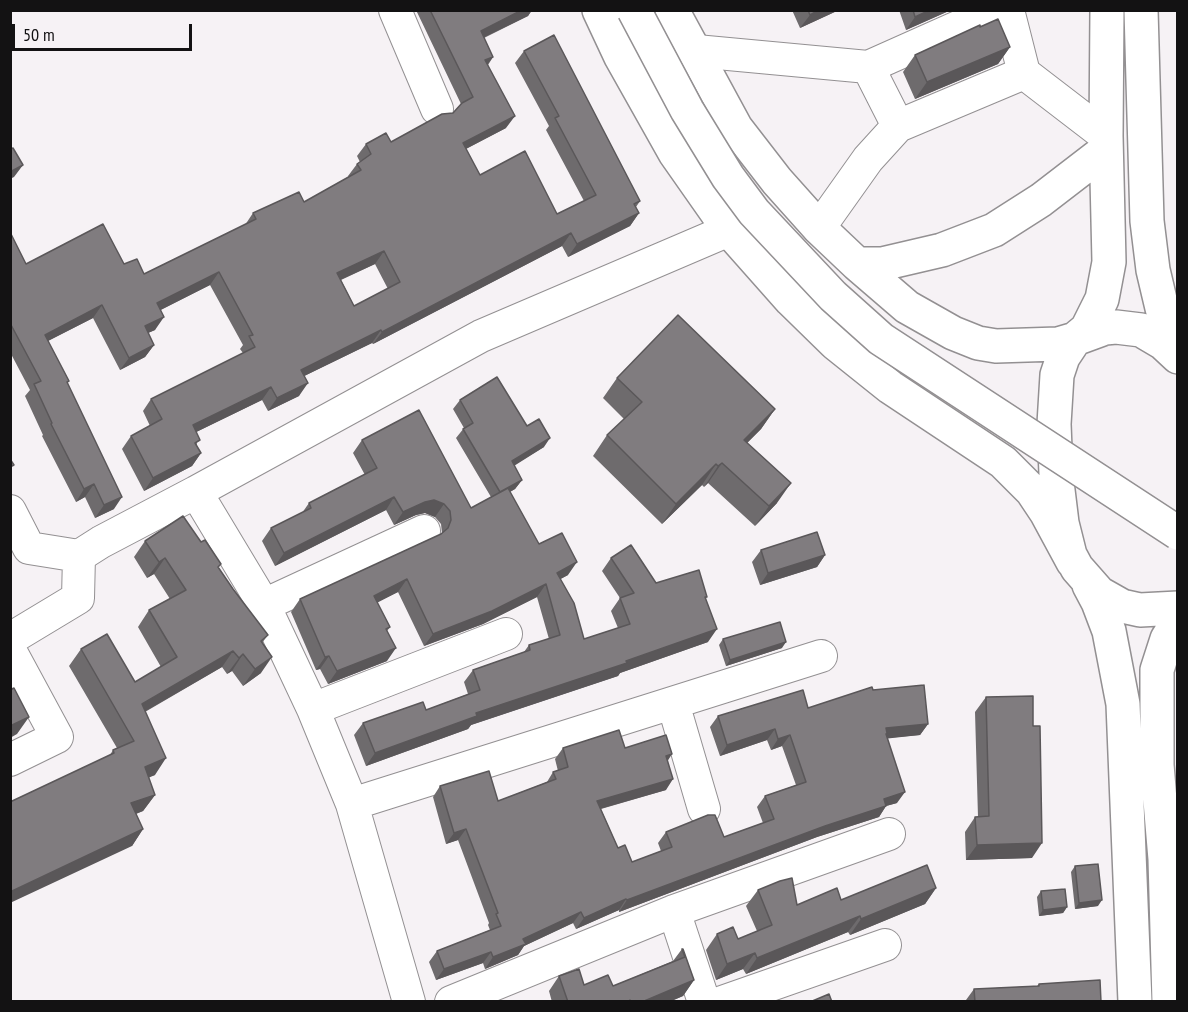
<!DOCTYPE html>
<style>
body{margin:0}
#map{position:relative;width:1188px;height:1012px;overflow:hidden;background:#f6f2f5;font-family:"PT Sans Narrow",sans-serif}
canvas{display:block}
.frame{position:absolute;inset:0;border:12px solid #131213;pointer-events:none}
.scale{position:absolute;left:12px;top:24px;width:180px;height:27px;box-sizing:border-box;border:3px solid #131213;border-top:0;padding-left:8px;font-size:18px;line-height:21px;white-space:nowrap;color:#131213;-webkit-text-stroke:4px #f6f2f5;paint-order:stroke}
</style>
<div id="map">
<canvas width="1188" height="1012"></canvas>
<div class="frame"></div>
<div class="scale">50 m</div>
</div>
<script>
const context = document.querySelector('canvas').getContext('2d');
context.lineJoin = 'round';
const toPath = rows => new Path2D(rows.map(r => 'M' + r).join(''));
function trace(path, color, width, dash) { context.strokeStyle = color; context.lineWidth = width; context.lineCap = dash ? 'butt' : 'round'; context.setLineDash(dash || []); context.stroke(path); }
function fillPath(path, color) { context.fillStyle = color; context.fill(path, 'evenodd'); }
const minor = toPath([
 [395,10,437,109],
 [696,51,868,67],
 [1024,73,1106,136],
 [898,126,868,67,996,10],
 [819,228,868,159,898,126,1024,73,1008,10],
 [10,511,29,548,79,556],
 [264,605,424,531],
 [10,639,78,598,79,556,101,542,196,492],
 [10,650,57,737,10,760],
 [673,703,704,809],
 [313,709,506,634],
 [352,804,821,656],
 [674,911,704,1002],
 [409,1002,352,804,313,709,264,605,196,492,481,336,729,230],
 [451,1002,674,911,889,834],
 [722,1002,885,945]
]);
const highway = toPath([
 [599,10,621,57,675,153,729,230,791,300,835,343,890,387,1003,462,1032,491,1046,512,1073,562],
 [672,10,736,128,777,181,819,228,857,264,907,307,953,333,978,343,996,346,1058,344,1075,339,1087,329,1102,299,1109,262,1106,136,1107,10],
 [1141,10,1147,221,1153,270,1162,308,1173,343,1173,352],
 [857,264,882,264,942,250,994,230,1041,200,1106,150],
 [1178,357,1163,343,1141,330,1116,327,1105,328,1075,339,1063,357,1057,375,1054,424,1056,474,1062,523,1070,555,1077,568,1099,593,1122,606,1140,610,1178,608],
 [1089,585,1098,602,1109,631,1123,704,1135,1002],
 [1169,1002,1165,859,1157,765,1157,670,1167,639,1178,621]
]);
const majorBridge = toPath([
 [634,10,687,110,728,177,754,212,833,296,881,339,1178,533]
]);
const wall = toPath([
 [416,10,532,10,528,16,484,38,493,57,488,65,506,128,466,149,480,175,557,214,584,201,546,130,549,126,515,63,524,51,640,201,636,207,639,213,630,226,568,257,562,246,373,344,372,343,304,376,299,396,268,411,262,400,196,432,197,446,201,453,192,466,144,491,122,449,131,436,150,426,143,411,151,399,243,353,240,349,243,345,210,285,160,310,155,330,148,333,154,345,145,357,120,370,93,318,48,341,69,381,67,383,114,509,95,518,85,497,76,502,42,436,43,435,25,396,30,390,10,352,10,232,26,264,124,264,144,274,245,225,253,213,304,202,349,177,348,176,357,164,360,162,357,156,366,144,391,142,453,113,461,104],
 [375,264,388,289,354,306,341,280],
 [792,10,839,10,800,28],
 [899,10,951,10,906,30],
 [980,27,1010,47,998,64,915,99,903,72,915,55],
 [617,378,775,409,761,429,747,443,777,503,755,526,708,483,704,487,702,485,662,524,593,456,607,435,624,419,603,398],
 [460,400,527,426,544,447,514,465,522,480,515,489,510,492,539,544,568,575,560,579,584,639,618,628,611,611,620,598,602,571,611,558,656,583,707,597,706,598,708,642,620,673,618,676,471,725,468,729,366,766,354,735,363,723,426,710,468,694,464,682,473,670,524,652,529,645,549,639,537,597,483,624,424,646,398,592,377,602,390,627,387,631,387,661,328,684,320,669,316,670,291,612,300,599,441,534,442,533,441,524,435,517,425,513,416,515,394,525,386,510,275,566,262,541,271,528,302,513,309,503,365,475,353,453,362,440,471,508,491,497,456,438,464,428,453,409],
 [145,541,219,568,233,589,268,635,262,643,261,673,243,686,232,671,227,674,222,667,145,712,155,775,148,777,155,795,143,811,136,814,143,829,132,846,110,755,113,750,117,748,69,666,81,649,135,682,161,667,138,627,149,610,170,599,154,574,147,578,134,557],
 [761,550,825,555,817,567,760,585,752,562],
 [723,639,782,648,726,666,719,645],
 [873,690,928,724,920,735,887,738,897,803,886,806,879,817,817,837,619,912,619,910,576,929,573,923,524,946,518,955,485,969,483,963,436,980,429,962,437,951,490,930,488,925,489,923,458,840,446,844,433,797,440,786,498,801,547,782,553,772,558,771,555,759,563,748,625,748,668,761,666,790,601,809,618,848,632,862,661,851,658,843,666,832,724,837,763,823,757,807,765,796,796,785,782,746,771,750,767,740,720,756,710,727,718,716,808,708],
 [986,697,1032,858,966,860,965,832,975,817,978,817,975,712],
 [1075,866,1098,906,1075,909,1071,872],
 [936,888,925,904,850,935,848,932,746,974,743,969,716,980,706,950,717,934,738,939,757,931,746,906,758,890,797,905],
 [1041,891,1067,907,1063,913,1039,916,1037,897],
 [682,949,694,980,683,996,669,1002,552,1002,549,991,559,976,584,985,613,986,673,961],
 [1039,984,1101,1002,966,1002,966,1000,974,989,1037,986]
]);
const shadedWall = toPath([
 [522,10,532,10,528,16,472,43,481,31],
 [819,10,839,10,800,28,810,15],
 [930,10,951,10,906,30,915,17],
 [1010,47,998,64,915,99,927,82],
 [493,57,484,69,485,60],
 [515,116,506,128,454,155,463,143],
 [23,165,14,177,10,179,10,172],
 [639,213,630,226,568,257,577,244],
 [571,233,562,246,373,344,382,332],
 [384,251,375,264,329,285,337,273],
 [219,272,210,285,149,316,157,303],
 [102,305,93,318,36,347,45,335],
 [164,317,155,330,136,338,145,326],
 [381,330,372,343,292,382,301,370],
 [154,345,145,357,120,370,129,358],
 [308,383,299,396,268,411,277,398],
 [271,387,262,400,184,438,193,425],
 [775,409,761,429,730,460,744,440],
 [550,438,544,447,506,471,512,461],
 [201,453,192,466,144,491,153,478],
 [722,463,708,483,704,487,718,466],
 [716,464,702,485,662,524,676,504],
 [522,480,515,489,493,501,500,492],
 [791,483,777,503,755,526,769,506],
 [94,484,85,497,76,502,84,489],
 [122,497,114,509,95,518,104,505],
 [394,497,386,510,275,566,284,553],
 [434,500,444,504,435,517,425,513,416,515,394,525,403,512,425,502],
 [825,555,817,567,760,585,768,573],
 [165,558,154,574,147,578,159,562],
 [577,562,568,575,548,586,557,573],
 [407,579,398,592,365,609,374,596],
 [546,584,537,597,483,624,424,646,433,634],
 [717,629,708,642,620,673,618,676,471,725,468,729,366,766,375,753,476,713],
 [786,642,782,648,726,666,730,660],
 [396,648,387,661,328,684,337,671],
 [233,651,222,667,130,720,142,704],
 [243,654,232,671,227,674,239,658],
 [329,656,320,669,316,670,325,657],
 [272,657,261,673,243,686,255,669],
 [29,717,17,734,10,738,10,726],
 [928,724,920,735,883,739,886,728],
 [775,729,767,740,720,756,727,745],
 [790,735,782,746,771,750,778,739],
 [672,754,665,765,666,756],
 [166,758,155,775,134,784,145,767],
 [673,779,666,790,589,812,597,801],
 [905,792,897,803,886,806,879,817,817,837,619,912,627,900,884,799],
 [155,795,143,811,119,820,131,803],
 [143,829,132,846,10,903,10,892],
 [466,829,458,840,446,844,454,833],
 [1042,843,1032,858,966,860,977,845],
 [936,888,925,904,850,935,861,919],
 [626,899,619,910,576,929,584,918],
 [1102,900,1098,906,1075,909,1079,903],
 [1067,907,1063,913,1039,916,1043,910],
 [581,912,573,923,524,946,518,955,485,969,493,957,523,939],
 [860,916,848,932,746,974,757,958],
 [491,952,483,963,436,980,444,969],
 [755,953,743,969,716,980,727,964],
 [694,980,683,996,669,1002,642,1002]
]);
const building = toPath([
 [430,10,522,10,481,31,493,57,485,60,515,116,463,143,480,175,525,151,557,214,596,195,555,118,559,116,524,51,554,35,640,201,634,204,639,213,577,244,571,233,382,332,381,330,301,370,308,383,277,398,271,387,193,425,200,440,195,443,201,453,153,478,131,436,162,419,151,399,255,347,249,336,253,335,219,272,157,303,164,317,145,326,154,345,129,358,102,305,45,335,69,381,67,382,122,497,104,505,94,484,84,489,51,424,52,423,34,384,41,381,10,323,10,232,26,264,103,224,124,264,137,259,144,274,256,219,253,213,299,192,304,202,361,170,357,164,371,154,366,144,386,133,391,142,442,114,453,113,462,103,473,97,430,10],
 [384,251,400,282,354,306,337,273,384,251],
 [808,10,819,10,810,15,808,10],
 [913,10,930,10,915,17,913,10],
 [998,19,1010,47,927,82,915,55,980,25,980,27,998,19],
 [13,148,23,165,10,172,10,149,13,148],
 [678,315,775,409,744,440,791,483,769,506,722,463,718,466,716,464,676,504,607,435,642,402,617,378,678,315],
 [497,377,527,426,539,419,550,438,512,461,522,480,500,492,463,429,473,423,460,400,497,377],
 [419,410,471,508,508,488,539,544,562,533,577,562,557,573,574,603,584,639,630,624,620,598,634,593,611,558,631,545,656,583,699,570,707,597,705,597,717,629,626,661,627,663,476,713,477,716,375,753,363,723,423,702,426,710,480,690,473,670,530,650,529,645,560,635,546,584,492,611,433,634,407,579,374,596,390,627,386,629,396,648,337,671,329,656,325,657,300,599,441,534,448,528,451,520,450,511,444,504,434,500,425,502,403,512,394,497,284,553,271,528,311,508,309,503,377,468,362,440,419,410],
 [10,459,14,465,10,467,10,459],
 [183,516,201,542,205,540,221,564,218,567,233,589,268,635,261,641,272,657,255,669,243,654,239,658,233,651,142,704,166,758,145,767,155,795,131,803,143,829,10,892,10,802,114,753,113,750,134,741,81,649,107,634,135,682,177,657,149,610,186,590,165,558,159,562,145,541,183,516],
 [817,532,825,555,768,573,761,550,817,532],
 [780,622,786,642,730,660,723,639,780,622],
 [924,685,928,724,886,728,887,733,886,734,905,792,884,799,886,806,825,826,627,900,626,899,584,918,581,912,523,939,526,944,493,957,491,952,444,969,437,951,501,926,496,914,498,913,466,829,454,833,440,786,489,771,498,801,556,779,553,772,568,767,563,748,619,730,625,748,666,735,672,754,666,756,673,779,597,801,618,848,625,845,632,862,672,847,666,832,708,815,715,815,724,837,774,819,765,796,806,782,790,735,778,739,775,729,727,745,718,716,803,690,808,708,872,687,873,690,924,685],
 [14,688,29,717,10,726,10,690,14,688],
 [1033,696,1033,726,1040,726,1042,843,977,845,975,817,989,816,986,697,1033,696],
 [1098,864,1102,900,1079,903,1075,866,1098,864],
 [927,865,936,888,861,919,860,916,757,958,755,953,727,964,717,934,733,927,738,939,772,925,758,890,780,881,792,878,797,905,837,888,841,900,927,865],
 [1065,889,1067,907,1043,910,1041,891,1065,889],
 [682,949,683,949,694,980,642,1002,630,1002,630,1000,627,1002,568,1002,559,976,579,969,584,985,608,975,613,986,685,957,682,949],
 [1100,980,1101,1002,975,1002,974,989,1039,986,1039,984,1100,980],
 [829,994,832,1002,810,1002,829,994]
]);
trace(minor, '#939092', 34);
trace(highway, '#939092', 36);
trace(minor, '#fff', 32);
trace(highway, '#fff', 33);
trace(majorBridge, '#939092', 36, []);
trace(majorBridge, '#fff', 33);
fillPath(wall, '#6e6b6d');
fillPath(shadedWall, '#5a5759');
fillPath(building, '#807c7f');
trace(building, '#5a5759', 1.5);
</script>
